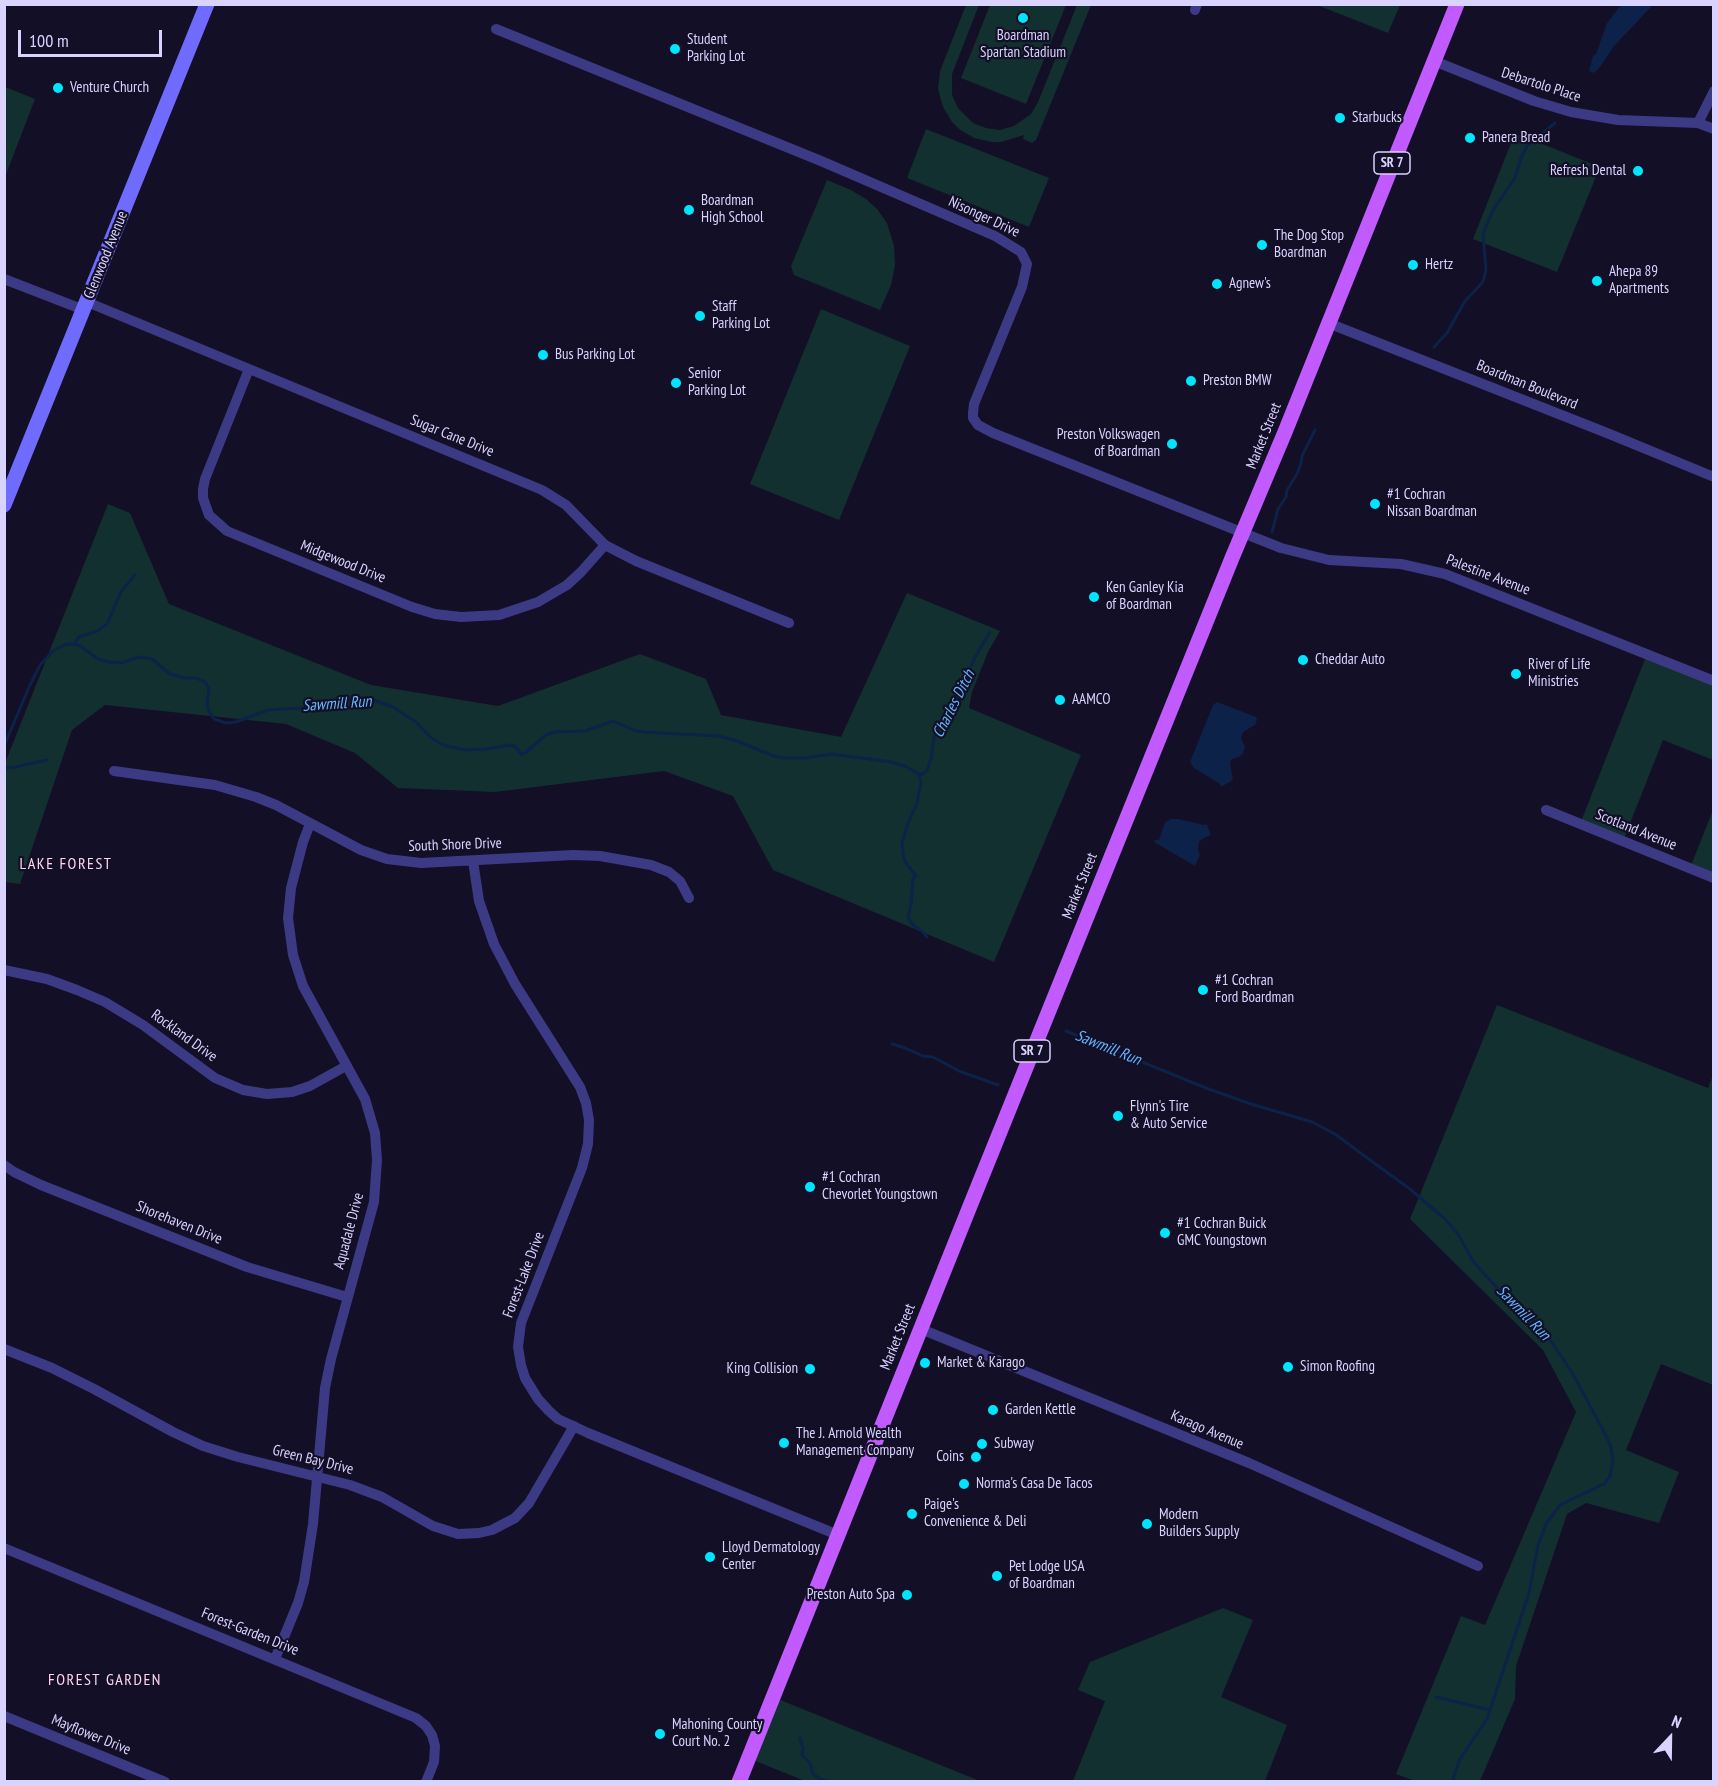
<!DOCTYPE html>
<style>
body{margin:0}
#map{position:relative;width:1718px;height:1786px;overflow:hidden;background:#130f26;font-family:"PT Sans Narrow",sans-serif}
canvas{display:block}
.frame{position:absolute;inset:0;border:6px solid #d9d4ff;pointer-events:none}
.north{position:absolute;left:1640px;top:1708px;width:60px;height:60px;-webkit-text-stroke:4px #130f26;paint-order:stroke;rotate:22deg;font-size:16px;font-weight:700;line-height:24px;text-align:center;color:#d9d4ff}
.north::after{content:'';display:block;margin:auto;width:21px;height:27px;background:#d9d4ff;clip-path:polygon(50% 0,100% 100%,50% 72%,0 100%)}
.scale{position:absolute;left:18px;top:30px;width:144px;height:27px;box-sizing:border-box;border:3px solid #d9d4ff;border-top:0;padding-left:8px;font-size:18px;line-height:21px;white-space:nowrap;color:#d9d4ff;-webkit-text-stroke:4px #130f26;paint-order:stroke}
</style>
<div id="map">
<canvas width="1718" height="1786"></canvas>
<div class="frame"></div>
<div class="north">N</div>
<div class="scale">100 m</div>
</div>
<script>
const context = document.querySelector('canvas').getContext('2d');
context.lineJoin = 'round';
function fillPath(path, color) { context.fillStyle = color; context.fill(path, 'evenodd'); }
const toPath = rows => new Path2D(rows.map(r => 'M' + r).join(''));
function trace(path, color, width, dash) { context.strokeStyle = color; context.lineWidth = width; context.lineCap = dash ? 'butt' : 'round'; context.setLineDash(dash || []); context.stroke(path); }
function label(font, color, halo, rows, align = 'center') {
  context.font = font + ' "PT Sans Narrow",sans-serif'; context.lineWidth = 4.5; context.setLineDash([]); context.textBaseline = 'middle'; context.strokeStyle = halo; context.fillStyle = color; for (const [text, x, y, turn = 0] of rows) {
    context.save(); context.translate(x, y); context.rotate((+turn || 0) * Math.PI / 180); context.textAlign = isNaN(turn) ? turn : align; if (halo) context.strokeText(text, 0, 0); context.fillText(text, 0, 0); context.restore();
  }
}
const green = toPath([
 [966,5,979,5,952,74,952,95,958,108,973,123,986,128,1000,130,1014,126,1031,114,1038,102,1077,5,1091,5,1036,140,1032,143,1023,139,1024,135,1001,142,992,142,974,138,959,129,952,122,943,107,938,89,940,71],
 [990,5,1066,5,1026,104,961,78],
 [1317,5,1400,4,1400,5,1388,33],
 [5,87,35,99,5,177],
 [926,129,1049,178,1029,227,907,178],
 [1515,133,1600,167,1557,272,1473,239],
 [827,180,851,190,866,199,877,209,887,223,894,246,895,265,891,285,880,310,794,275,791,266],
 [821,309,910,346,839,520,750,484],
 [108,504,130,513,169,604,371,685,498,706,640,654,706,679,721,715,841,737,907,593,1000,631,988,652,972,692,969,708,1081,755,994,962,773,870,733,796,664,771,495,792,398,788,355,753,286,724,105,705,72,730,20,884,5,882,5,763],
 [1647,654,1713,681,1713,760,1663,740,1623,841,1580,824],
 [1713,810,1713,878,1690,868],
 [1497,1005,1708,1088,1713,1075,1713,1385,1661,1364,1626,1450,1679,1472,1659,1523,1586,1503,1567,1514,1516,1666,1515,1699,1480,1781,1415,1781,1396,1774,1461,1616,1485,1625,1576,1412,1543,1350,1410,1219],
 [1223,1608,1253,1620,1221,1697,1287,1725,1265,1781,1073,1781,1105,1701,1078,1690,1090,1662],
 [773,1697,980,1781,805,1781,748,1758]
]);
const water = toPath([
 [1621,5,1653,5,1614,46,1600,67,1594,73,1589,71,1593,56,1596,54,1607,23],
 [1217,702,1251,715,1256,717,1257,720,1255,725,1243,732,1241,738,1245,747,1243,753,1241,756,1232,759,1230,762,1233,780,1221,787,1220,784,1194,768,1190,762,1213,705],
 [1171,819,1178,819,1204,825,1206,824,1207,825,1211,835,1202,839,1199,842,1198,850,1200,855,1195,866,1154,842,1155,840,1159,840,1165,822]
]);
const stream = toPath([
 [1434,347,1447,333,1465,301,1482,283,1484,278,1486,270,1483,234,1493,210,1515,178,1521,158,1527,146,1555,123],
 [1272,532,1278,509,1286,497,1287,490,1297,474,1301,463,1302,456,1315,430],
 [74,644,79,637,97,631,107,624,121,592,135,575],
 [4,746,30,685,40,665,54,650,67,644,79,645,98,659,109,662,121,663,139,657,152,659,170,674,184,678,196,678,205,682,209,688,207,705,210,713,214,719,226,723,236,722,268,710,318,707,357,698,371,699,393,707,416,722,430,737,443,745,466,750,486,749,509,745,515,746,521,754,525,753,546,735,555,732,585,731,613,721,633,730,643,732,719,736,740,742,771,755,784,758,805,758,832,754,892,762,907,767,919,774,921,783,917,803,907,826,902,844,904,860,916,876,913,878,911,904,908,918,914,926,923,932,927,937],
 [4,768,15,767,47,760],
 [919,774,923,774,927,770,931,759,934,738,938,728,948,716,957,699,975,657,990,632],
 [1066,1031,1206,1088,1251,1104,1312,1122,1335,1134,1370,1160,1410,1189,1445,1219,1458,1234,1473,1261,1496,1287,1528,1314,1551,1341,1573,1374,1605,1434,1611,1447,1613,1461,1610,1476,1604,1484,1560,1505,1546,1524,1538,1545,1529,1593,1487,1719,1460,1759,1452,1782],
 [892,1044,905,1048,923,1056,933,1057,959,1071,998,1085],
 [1436,1697,1490,1710],
 [800,1738,803,1748,802,1755,810,1763,813,1774,820,1779,831,1782]
]);
const street = toPath([
 [1195,10,1197,4],
 [496,29,821,161,995,236,1021,252,1027,264,1022,287,974,404,973,413,973,418,978,425,993,433,1281,548,1329,560,1401,564,1445,574,1714,681],
 [1434,61,1534,101,1571,112,1618,120,1698,123,1714,129],
 [1698,123,1714,91],
 [4,279,84,310],
 [87,302,542,490,566,505,605,545,636,561,789,623],
 [1328,323,1607,433,1714,477],
 [249,369,205,479,203,489,203,498,209,515,227,531,412,607,435,614,461,617,499,615,538,602,567,585,581,572,605,545],
 [114,771,215,785,256,797,276,805,361,850,387,859,421,863,573,855,600,856,651,865,669,872,680,881,689,898],
 [1546,810,1714,878],
 [473,861,479,901,494,944,515,984,580,1087,586,1103,589,1120,588,1144,582,1168,521,1323,518,1347,521,1365,525,1378,538,1399,549,1411,558,1419,588,1433,838,1535],
 [4,970,47,979,77,990,105,1002,143,1025,215,1078,243,1090,267,1094,292,1092,310,1086,346,1066],
 [4,1165,14,1172,41,1185,247,1267,347,1297],
 [921,1329,1249,1463,1478,1566],
 [4,1349,52,1368,94,1389,173,1432,203,1446,238,1457,350,1485,382,1497,433,1526,458,1534,479,1533,492,1530,515,1518,529,1503,574,1426],
 [4,1548,416,1718,426,1726,432,1735,435,1746,434,1762,426,1782],
 [275,1659,298,1603,304,1582,313,1524,325,1388,331,1359,374,1202,377,1160,375,1133,365,1099,303,986,293,955,288,918,291,888,303,842,310,824],
 [4,1716,165,1782]
]);
const secondary = toPath([
 [4,505,207,4]
]);
const primary = toPath([
 [739,1782,970,1206,1232,558,1285,432,1457,4]
]);
const markers = [
 [1023,18,6,"#00e5ff"],
 [675,49,6,"#00e5ff"],
 [58,88,6,"#00e5ff"],
 [1340,118,6,"#00e5ff"],
 [1470,138,6,"#00e5ff"],
 [1638,171,6,"#00e5ff"],
 [689,210,6,"#00e5ff"],
 [1262,245,6,"#00e5ff"],
 [1413,265,6,"#00e5ff"],
 [1597,281,6,"#00e5ff"],
 [1217,284,6,"#00e5ff"],
 [700,316,6,"#00e5ff"],
 [543,355,6,"#00e5ff"],
 [1191,381,6,"#00e5ff"],
 [676,383,6,"#00e5ff"],
 [1172,444,6,"#00e5ff"],
 [1375,504,6,"#00e5ff"],
 [1094,597,6,"#00e5ff"],
 [1303,660,6,"#00e5ff"],
 [1516,674,6,"#00e5ff"],
 [1060,700,6,"#00e5ff"],
 [1203,990,6,"#00e5ff"],
 [1118,1116,6,"#00e5ff"],
 [810,1187,6,"#00e5ff"],
 [1165,1233,6,"#00e5ff"],
 [925,1363,6,"#00e5ff"],
 [1288,1367,6,"#00e5ff"],
 [810,1369,6,"#00e5ff"],
 [993,1410,6,"#00e5ff"],
 [784,1443,6,"#00e5ff"],
 [982,1444,6,"#00e5ff"],
 [976,1457,6,"#00e5ff"],
 [964,1484,6,"#00e5ff"],
 [912,1514,6,"#00e5ff"],
 [1147,1524,6,"#00e5ff"],
 [710,1557,6,"#00e5ff"],
 [997,1576,6,"#00e5ff"],
 [907,1595,6,"#00e5ff"],
 [660,1734,6,"#00e5ff"]
];
const shields = [
 [1392,163,36],
 [1032,1051,36]
];
const shieldNames = [
 ["SR 7",1392,163],
 ["SR 7",1032,1051]
];
const poiNames = [
 ["Boardman",1023,36,"center"],
 ["Spartan Stadium",1023,53,"center"],
 ["Student",687,40],
 ["Parking Lot",687,57],
 ["Venture Church",70,88],
 ["Starbucks",1352,118],
 ["Panera Bread",1482,138],
 ["Refresh Dental",1626,171,"right"],
 ["Boardman",701,201],
 ["High School",701,218],
 ["The Dog Stop",1274,236],
 ["Boardman",1274,253],
 ["Hertz",1425,265],
 ["Ahepa 89",1609,272],
 ["Apartments",1609,289],
 ["Agnew's",1229,284],
 ["Staff",712,307],
 ["Parking Lot",712,324],
 ["Bus Parking Lot",555,355],
 ["Senior",688,374],
 ["Parking Lot",688,391],
 ["Preston BMW",1203,381],
 ["Preston Volkswagen",1160,435,"right"],
 ["of Boardman",1160,452,"right"],
 ["#1 Cochran",1387,495],
 ["Nissan Boardman",1387,512],
 ["Ken Ganley Kia",1106,588],
 ["of Boardman",1106,605],
 ["Cheddar Auto",1315,660],
 ["River of Life",1528,665],
 ["Ministries",1528,682],
 ["AAMCO",1072,700],
 ["#1 Cochran",1215,981],
 ["Ford Boardman",1215,998],
 ["Flynn's Tire",1130,1107],
 ["& Auto Service",1130,1124],
 ["#1 Cochran",822,1178],
 ["Chevorlet Youngstown",822,1195],
 ["#1 Cochran Buick",1177,1224],
 ["GMC Youngstown",1177,1241],
 ["Market & Karago",937,1363],
 ["Simon Roofing",1300,1367],
 ["King Collision",798,1369,"right"],
 ["Garden Kettle",1005,1410],
 ["The J. Arnold Wealth",796,1434],
 ["Management Company",796,1451],
 ["Subway",994,1444],
 ["Coins",964,1457,"right"],
 ["Norma's Casa De Tacos",976,1484],
 ["Paige's",924,1505],
 ["Convenience & Deli",924,1522],
 ["Modern",1159,1515],
 ["Builders Supply",1159,1532],
 ["Lloyd Dermatology",722,1548],
 ["Center",722,1565],
 ["Pet Lodge USA",1009,1567],
 ["of Boardman",1009,1584],
 ["Preston Auto Spa",895,1595,"right"],
 ["Mahoning County",672,1725],
 ["Court No. 2",672,1742]
];
const streetNames = [
 ["Debartolo Place",1541,85,18],
 ["Nisonger Drive",984,217,25],
 ["Glenwood Avenue",106,255,-68],
 ["Boardman Boulevard",1527,385,22],
 ["Sugar Cane Drive",452,436,22],
 ["Market Street",1264,436,-68],
 ["Midgewood Drive",343,562,22],
 ["Palestine Avenue",1488,575,21],
 ["Scotland Avenue",1636,830,22],
 ["South Shore Drive",455,845,-2],
 ["Market Street",1080,886,-68],
 ["Rockland Drive",184,1036,36],
 ["Shorehaven Drive",179,1223,22],
 ["Aquadale Drive",349,1231,-75],
 ["Forest-Lake Drive",524,1275,-69],
 ["Market Street",898,1337,-68],
 ["Karago Avenue",1207,1430,23],
 ["Green Bay Drive",313,1460,14],
 ["Forest-Garden Drive",250,1632,22],
 ["Mayflower Drive",91,1735,22]
];
const waterNames = [
 ["Sawmill Run",337,704,-4],
 ["Charles Ditch",954,704,-63],
 ["Sawmill Run",1108,1048,22],
 ["Sawmill Run",1523,1313,46]
];
const neighbourhoodNames = [
 ["LAKE FOREST",66,864],
 ["FOREST GARDEN",105,1680]
];
fillPath(green, '#12302f');
fillPath(water, '#0c2248');
trace(stream, '#0c2248', 3);
trace(street, '#3d3a85', 10);
trace(secondary, '#6f6bff', 15);
trace(primary, '#c25bff', 15);
for (const [x, y, r, color] of markers) { const dot = new Path2D(); dot.arc(x, y, r, 0, 2 * Math.PI); context.fillStyle = color; context.fill(dot); trace(dot, '#130f26', 2); }
for (const [x, y, w] of shields) { const box = new Path2D(); box.roundRect(x - w / 2, y - 11, w, 22, 4.5); context.fillStyle = '#130f26'; context.fill(box); trace(box, '#d9d4ff', 1.5); }
label('bold 14px', '#d9d4ff', null, shieldNames);
label('15px', '#d9d4ff', '#130f26', poiNames, 'left');
label('15px', '#d9d4ff', '#130f26', streetNames);
label('italic 16px', '#62b6ff', '#130f26', waterNames);
context.letterSpacing = '1.5px';
label('16px', '#ffd6f0', '#130f26', neighbourhoodNames);
context.letterSpacing = '0px';
</script>
